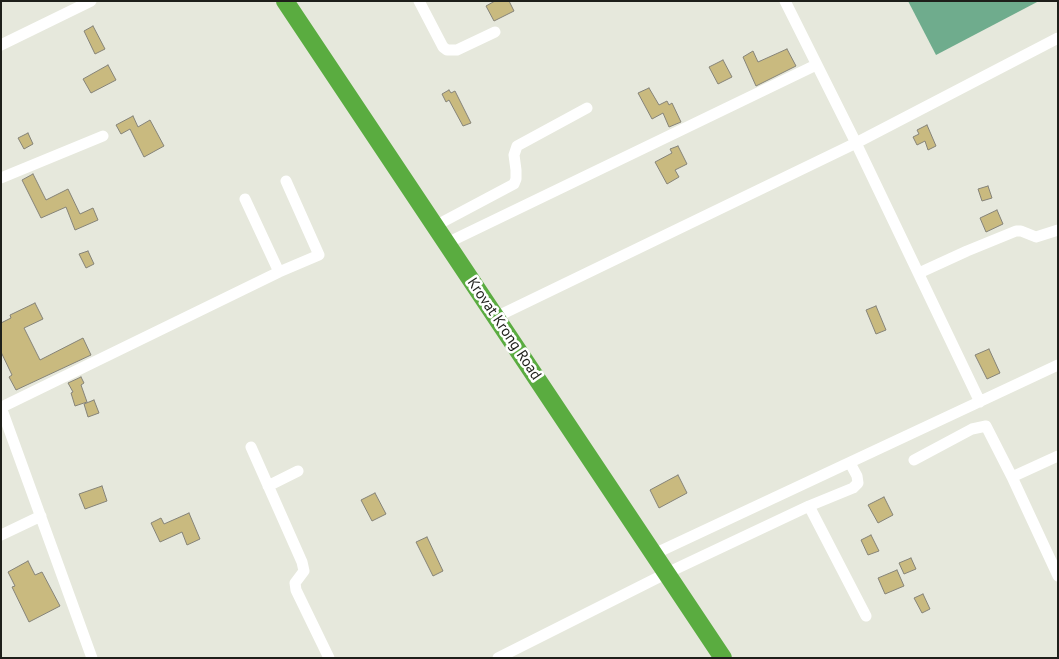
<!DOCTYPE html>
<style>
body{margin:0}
#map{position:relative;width:1059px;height:659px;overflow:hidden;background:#e6e8dc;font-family:"PT Sans",sans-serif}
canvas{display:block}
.frame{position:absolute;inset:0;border:2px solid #1e1f1a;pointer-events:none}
</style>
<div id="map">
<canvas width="1059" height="659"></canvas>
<div class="frame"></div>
</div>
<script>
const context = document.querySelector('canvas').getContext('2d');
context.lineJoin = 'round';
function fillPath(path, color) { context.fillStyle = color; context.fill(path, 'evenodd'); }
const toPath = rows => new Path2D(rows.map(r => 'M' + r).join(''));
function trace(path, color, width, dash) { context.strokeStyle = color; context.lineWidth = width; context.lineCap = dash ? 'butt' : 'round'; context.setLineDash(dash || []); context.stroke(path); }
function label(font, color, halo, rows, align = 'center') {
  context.font = font + ' "PT Sans",sans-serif'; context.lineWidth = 5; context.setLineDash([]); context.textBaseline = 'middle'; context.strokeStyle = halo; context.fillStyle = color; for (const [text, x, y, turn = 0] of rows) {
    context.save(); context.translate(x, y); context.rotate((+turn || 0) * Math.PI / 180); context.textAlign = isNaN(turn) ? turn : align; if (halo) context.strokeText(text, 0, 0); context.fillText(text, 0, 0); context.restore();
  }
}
const water = toPath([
 [908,1,1039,1,936,55]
]);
const building = toPath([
 [495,1,509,1,514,11,494,21,486,6,495,1],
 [93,26,105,49,95,54,84,31,93,26],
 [787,49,796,66,756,86,743,57,753,51,758,62,787,49],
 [723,60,732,77,718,84,709,67,723,60],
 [108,65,116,80,91,93,83,79,108,65],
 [649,88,659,105,667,101,669,105,672,103,681,122,669,127,663,113,652,119,638,93,649,88],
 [449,90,451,93,455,91,471,123,463,126,449,100,446,102,442,94,449,90],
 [133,116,138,127,150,120,164,146,144,157,130,129,121,134,116,125,133,116],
 [927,125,936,146,928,150,925,141,917,145,913,137,919,134,917,130,927,125],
 [28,133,33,144,24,149,18,138,28,133],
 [678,146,687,164,675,170,679,177,667,184,655,162,672,153,670,149,678,146],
 [33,174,46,200,68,189,80,214,93,208,98,220,75,230,66,207,41,218,22,180,33,174],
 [988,186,992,198,982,201,978,189,988,186],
 [997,210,1003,224,986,232,980,218,997,210],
 [88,251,94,264,86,268,79,254,88,251],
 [35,303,43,319,24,328,40,360,83,338,91,355,16,390,9,377,12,375,1,352,1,323,11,318,10,315,35,303],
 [876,306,886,330,876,334,866,310,876,306],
 [989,349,1000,373,987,379,975,355,989,349],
 [81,377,84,383,81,385,87,402,75,406,71,393,73,392,68,383,81,377],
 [94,400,99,413,88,417,84,404,94,400],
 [678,475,687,493,659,508,650,490,678,475],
 [102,486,107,501,85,509,79,494,102,486],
 [375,493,386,514,372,521,361,500,375,493],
 [884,497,893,515,878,523,868,505,884,497],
 [189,513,200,539,187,545,182,532,160,542,151,523,161,518,164,524,189,513],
 [871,535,879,551,868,555,861,540,871,535],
 [427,537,443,571,433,576,416,542,427,537],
 [911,558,916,569,904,574,899,563,911,558],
 [28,561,35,575,42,572,60,606,29,622,12,587,15,586,8,572,28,561],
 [897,570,904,586,885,594,878,578,897,570],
 [923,594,930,609,922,613,914,598,923,594]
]);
const minor = toPath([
 [419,1,443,47,447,50,457,50,495,32],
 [785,1,856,143,980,402],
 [1,45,91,1],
 [1,178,103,136],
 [435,226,514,184,516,179,516,170,514,155,517,146,587,108],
 [447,243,816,65],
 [279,272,319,255,286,181],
 [919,273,967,251,1016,231,1021,231,1036,237,1058,230],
 [496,317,856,143,1058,38],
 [1,407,92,658],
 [2,407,279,272,245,199],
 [251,447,302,562,304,571,295,583,296,590,329,658],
 [914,460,972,429,986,426,1012,477,1058,576],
 [1012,477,1058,456],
 [268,486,298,471],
 [809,506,866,616],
 [1,535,41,516],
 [654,554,1058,365],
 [498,658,667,573,809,506,853,488,858,483,857,476,850,463]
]);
const highway = toPath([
 [285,1,723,658]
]);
const streetNames = [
 ["Krovat Krong Road",504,329,56]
];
fillPath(water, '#6fac8d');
fillPath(building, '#c9ba7f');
trace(building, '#858378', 1);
trace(minor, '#fff', 11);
trace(highway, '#5aac40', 18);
label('15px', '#1e1f1a', '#fff', streetNames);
</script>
